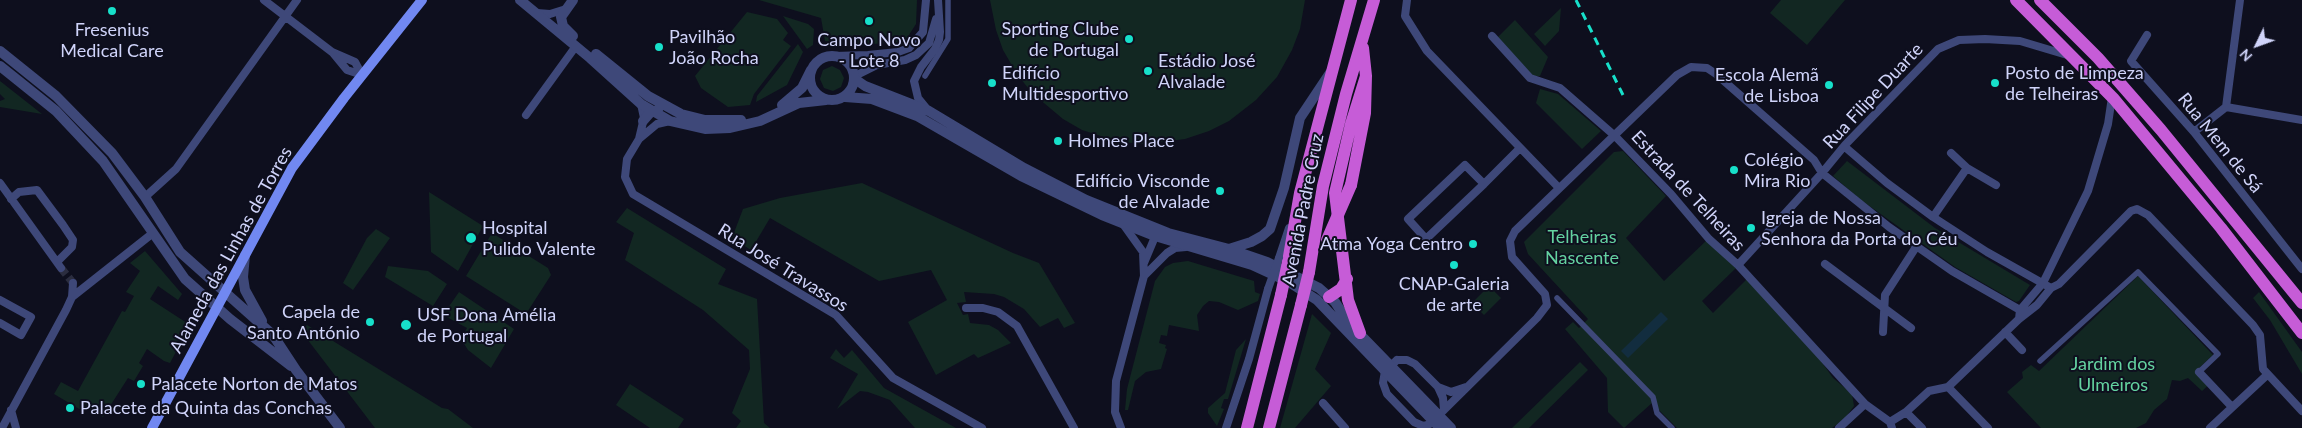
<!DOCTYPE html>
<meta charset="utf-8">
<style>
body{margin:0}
#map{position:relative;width:2302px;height:428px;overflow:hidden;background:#0e0f1e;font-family:Lato,sans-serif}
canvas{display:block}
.north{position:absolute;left:2232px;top:20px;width:50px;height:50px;-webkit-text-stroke:4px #0e0f1e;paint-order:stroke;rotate:228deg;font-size:14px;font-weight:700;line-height:20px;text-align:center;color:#d0d4fa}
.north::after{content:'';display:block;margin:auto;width:18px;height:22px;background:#d0d4fa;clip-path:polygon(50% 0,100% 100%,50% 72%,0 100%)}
</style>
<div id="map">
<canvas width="2302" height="428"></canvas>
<div class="north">N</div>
</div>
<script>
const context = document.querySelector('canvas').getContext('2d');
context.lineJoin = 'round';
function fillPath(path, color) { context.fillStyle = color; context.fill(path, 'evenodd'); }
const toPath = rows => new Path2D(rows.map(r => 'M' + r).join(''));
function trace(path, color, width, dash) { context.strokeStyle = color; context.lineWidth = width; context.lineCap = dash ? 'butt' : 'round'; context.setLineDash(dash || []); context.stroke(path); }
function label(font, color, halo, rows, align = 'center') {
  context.font = font + ' Lato,sans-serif'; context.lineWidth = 4; context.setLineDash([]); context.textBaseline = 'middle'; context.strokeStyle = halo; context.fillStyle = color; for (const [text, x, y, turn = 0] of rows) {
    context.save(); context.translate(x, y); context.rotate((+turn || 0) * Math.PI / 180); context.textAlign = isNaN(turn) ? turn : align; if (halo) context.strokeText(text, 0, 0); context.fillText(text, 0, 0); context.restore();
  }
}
const green = toPath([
 [759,0,917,0,916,24,907,38,898,42,848,46,825,41,821,18],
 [990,0,1305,0,1300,29,1292,50,1277,77,1256,100,1229,121,1209,131,1185,139,1145,144,1120,142,1082,130,1063,119,1032,93,1017,74,1003,50,996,30],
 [1781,0,1845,0,1807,45,1770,13],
 [1561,8,1559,31,1545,46,1534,34],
 [747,12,777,19,788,33,783,40,791,46,754,94,750,105,728,107,701,88,695,76],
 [783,16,808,24,814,29,813,45,807,49],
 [1515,20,1548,57,1540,76,1531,76,1497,38],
 [798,44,803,52,787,85,756,102,757,96],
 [832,66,840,70,844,78,841,87,833,91,824,88,820,79,823,70],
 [0,81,42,114,0,107,0,101,5,99,0,94],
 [1540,89,1558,94,1601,131,1582,149,1536,103],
 [1623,151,1666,196,1626,238,1633,246,1664,281,1707,240,1736,268,1702,301,1713,313,1747,279,1816,354,1833,378,1852,394,1854,406,1845,418,1832,428,1677,428,1652,403,1624,428,1608,412,1607,378,1565,329,1573,322,1579,328,1588,319,1528,254,1524,242,1614,152],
 [1847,161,1935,228,2030,285,2019,301,2016,302,1955,267,1861,200,1833,176],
 [862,183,1013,253,1039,263,1075,323,1064,328,1058,318,1040,327,1024,309,1004,297,994,294,964,292,966,302,957,303,963,315,968,314,970,323,989,325,998,330,1011,343,978,358,974,354,936,375,908,322,947,300,931,270,879,281,770,218,751,250,732,238,743,209,780,198],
 [429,192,483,226,458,271,431,252],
 [627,208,726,269,718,284,757,299,764,423,770,428,736,428,741,421,732,413,750,369,749,350,703,310,625,260,634,233,616,222],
 [376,229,390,238,353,290,343,283,367,238],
 [492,233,548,268,551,275,526,314,466,276],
 [145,251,182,294,178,300,158,286,150,299,190,325,170,363,164,361,147,349,139,363,143,366,134,381,128,378,103,417,84,404,81,410,54,394,61,382,78,391,122,311,125,312,134,296,126,292,140,271,130,263],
 [1188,261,1254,281,1255,292,1260,294,1258,301,1238,310,1219,302,1209,301,1203,306,1197,315,1199,331,1169,325,1167,336,1161,335,1159,343,1166,345,1165,348,1167,349,1161,369,1146,372,1135,381,1128,410,1125,410,1127,389,1155,281,1165,267,1173,263],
 [388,266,428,271,447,284,433,306,385,277],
 [2138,276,2213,355,2199,368,2212,382,2202,391,2188,378,2180,381,2172,380,2167,399,2154,410,2146,423,2136,428,2041,428,2007,392,2023,378,2022,372,2031,365,2039,371],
 [1489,286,1501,298,1484,315,1472,303],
 [459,292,514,329,491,368,468,350,461,339,467,328,443,315],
 [2259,292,2302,352,2302,374,2270,320,2253,298],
 [1312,314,1331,333,1315,369,1331,386,1295,428,1280,428],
 [307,325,442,408,448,409,473,428,375,428,301,331],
 [1246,339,1228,399,1224,399,1221,408,1224,409,1217,426,1208,413,1208,408,1225,393,1236,350],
 [836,349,844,358,852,350,884,388,956,428,915,428,890,400,868,392,860,391,837,409,858,374,830,358],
 [1580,362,1588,370,1529,428,1512,428],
 [630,384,684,419,678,428,650,428,616,405]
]);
const water = toPath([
 [1661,312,1668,319,1628,358,1621,351]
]);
const minorTunnel = toPath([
 [61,268,73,283]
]);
const pedestrian = toPath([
 [925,76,948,39,948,0],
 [1557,298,1653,397,1657,413,1672,428],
 [2040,361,2138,272,2218,354,2199,372]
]);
const minor = toPath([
 [264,0,332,52,355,62,362,75],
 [1407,0,1405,16,1427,51,1559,188],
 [537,13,550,14,566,9],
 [2147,35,2131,61,2194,132,2302,269],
 [1492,36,1530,78,1560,88,1615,136,1671,194,1709,239,1738,265,1865,404,1890,422,1892,428],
 [333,53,347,70,362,75],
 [834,56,868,55,898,52,909,48,923,32,926,0],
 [855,76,877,65,905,60,916,55,929,43,936,19],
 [2226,107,2240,0],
 [927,109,918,98,914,81,921,67,935,49,939,40,940,32,938,0],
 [526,115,576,46],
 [670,121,657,124,639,139,627,159,625,177,633,194,836,315,893,378,982,428],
 [2194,132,2226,107,2302,120],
 [639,139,644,118,641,104],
 [1845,147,1887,183,1933,217,1987,252,2051,288,2059,284,2131,211,2137,209,2148,215,2253,325,2260,335,2263,369,2302,411],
 [1951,153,1967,168,1996,185],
 [0,183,61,268],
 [1484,184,1465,165,1408,219,1426,239,1484,184,1519,149],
 [145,197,176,169,297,0],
 [11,199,19,192,37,190,63,225,73,240,72,247,57,262],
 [1933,217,1967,168],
 [1279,258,1289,228],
 [1144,263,1157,232],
 [1825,264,1911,328],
 [1738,265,1822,173,1845,145,1938,49,1959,40,1985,39,2020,41,2067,55],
 [1144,276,1167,253,1175,248,1186,247],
 [72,297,153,233],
 [0,300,31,317,21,335,0,323],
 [966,308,983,308,998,312,1017,326,1074,428],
 [2019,319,2037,305,2051,288],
 [1883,332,1885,295,1916,247],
 [2005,332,2022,350],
 [1397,360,1407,360,1415,364,1438,387,1443,398,1444,410,1430,424,1423,426,1414,422,1387,394,1383,383,1385,371,1397,360],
 [2199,372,2232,407],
 [1438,387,1451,392,1466,387],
 [1948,387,1988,428],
 [1323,403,1345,428],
 [11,410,16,428],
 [1444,410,1537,318,1547,305,1545,294,1512,257,1510,241,1515,231,1677,75,1691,67,1707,68,1716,74,1814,160,1822,173,1889,227,1952,271,2020,310],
 [1906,412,1922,428],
 [1890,422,1906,412,1929,391,1948,387,2019,319,2020,310,2043,283,2088,191,2108,124,2112,97],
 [2,428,66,310,72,297,73,283],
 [1121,428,1115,412,1116,381,1144,276,1143,252,1123,224],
 [1226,428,1249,359,1268,289],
 [1839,428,1865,404],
 [2210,428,2267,375]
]);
const tertiary = toPath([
 [520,0,590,58,641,104,670,121,705,129,730,128,760,121,799,103,826,100],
 [573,36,563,26,561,17,573,0],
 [0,51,56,96,112,153,145,197,180,252,273,335,296,370,340,428],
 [596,54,648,96,681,114,705,120,741,120],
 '810 78a22 22 0 1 1 44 0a22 22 0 1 1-44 0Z',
 [0,66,56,111,103,161,185,279,230,319,291,366],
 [855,79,865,86,929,111,1024,168,1086,200,1168,233,1229,249,1267,262,1319,288,1335,302,1348,322,1451,428],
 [845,97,872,99,917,116,1021,176,1102,215,1155,236,1252,265,1289,282,1317,300,1440,428],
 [782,105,802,88,811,70],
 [643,121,651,112,658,110],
 [1229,249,1251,242,1262,236,1270,229,1284,188,1300,118,1330,73],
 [245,255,243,277,245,290,262,321]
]);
const secondary = toPath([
 [152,428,292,168,344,98,422,0]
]);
const trunk = toPath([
 [2016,0,2114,99,2221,228,2302,333],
 [2040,0,2098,58,2161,130,2302,303],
 [1351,185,1365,113,1366,76,1363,48],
 [1288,262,1300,193,1351,0],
 [1309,272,1323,186,1346,94,1374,0],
 [1329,297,1341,289,1347,279],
 [1360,333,1348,300,1335,193,1351,124,1366,76],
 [1247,428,1281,295],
 [1269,428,1301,305]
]);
const rail = toPath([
 [1576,0,1623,95]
]);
const minorBridge = toPath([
 [1268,289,1279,258]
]);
const trunkBridge = toPath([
 [1327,240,1351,185],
 [1281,295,1288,262],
 [1301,305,1309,272]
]);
const markers = [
 [112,11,5,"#17e0ca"],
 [869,21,5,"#17e0ca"],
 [1129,39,5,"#17e0ca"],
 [659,47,5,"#17e0ca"],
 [1148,71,5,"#17e0ca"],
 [992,83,5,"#17e0ca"],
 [1995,83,5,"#17e0ca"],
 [1829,85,5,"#17e0ca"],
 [1058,141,5,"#17e0ca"],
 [1734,170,5,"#17e0ca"],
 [1220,191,5,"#17e0ca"],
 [1751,228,5,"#17e0ca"],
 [471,238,6,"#17e0ca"],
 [1473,244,5,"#17e0ca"],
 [1454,265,5,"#17e0ca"],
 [370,322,5,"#17e0ca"],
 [406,325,6,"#17e0ca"],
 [141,384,5,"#17e0ca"],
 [70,408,5,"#17e0ca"]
];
const poiNames = [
 ["Sporting Clube",1119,29,"right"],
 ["de Portugal",1119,50,"right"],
 ["Fresenius",112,30,"center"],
 ["Medical Care",112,51,"center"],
 ["Pavilhão",669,37],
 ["João Rocha",669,58],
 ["Campo Novo",869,40,"center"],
 ["- Lote 8",869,61,"center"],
 ["Estádio José",1158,61],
 ["Alvalade",1158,82],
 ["Edifício",1002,73],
 ["Multidesportivo",1002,94],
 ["Posto de Limpeza",2005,73],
 ["de Telheiras",2005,94],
 ["Escola Alemã",1819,75,"right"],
 ["de Lisboa",1819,96,"right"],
 ["Holmes Place",1068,141],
 ["Colégio",1744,160],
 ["Mira Rio",1744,181],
 ["Edifício Visconde",1210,181,"right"],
 ["de Alvalade",1210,202,"right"],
 ["Igreja de Nossa",1761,218],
 ["Senhora da Porta do Céu",1761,239],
 ["Hospital",482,228],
 ["Pulido Valente",482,249],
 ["Atma Yoga Centro",1463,244,"right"],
 ["CNAP-Galeria",1454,284,"center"],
 ["de arte",1454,305,"center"],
 ["Capela de",360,312,"right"],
 ["Santo António",360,333,"right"],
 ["USF Dona Amélia",417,315],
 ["de Portugal",417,336],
 ["Palacete Norton de Matos",151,384],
 ["Palacete da Quinta das Conchas",80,408]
];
const streetNames = [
 ["Rua Filipe Duarte",1873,96,-47],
 ["Rua Mem de Sá",2220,143,51],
 ["Estrada de Telheiras",1688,191,47],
 ["Avenida Padre Cruz",1303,210,-79],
 ["Alameda das Linhas de Torres",231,250,-61],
 ["Rua José Travassos",783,268,32]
];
const parkNames = [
 ["Telheiras",1582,237],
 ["Nascente",1582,258],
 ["Jardim dos",2113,364],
 ["Ulmeiros",2113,385]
];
fillPath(green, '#122722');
fillPath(water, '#122d3f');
trace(minorTunnel, '#2b2d3f', 8, [8, 4]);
trace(pedestrian, '#3e4879', 5.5);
trace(minor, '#3e4879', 8);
trace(tertiary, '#3e4879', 10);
trace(secondary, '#7188f1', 10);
trace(trunk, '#c65cd7', 12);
trace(rail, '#17e0ca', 3, [8, 6]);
trace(minorBridge, '#3e4879', 8);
trace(trunkBridge, '#c65cd7', 12);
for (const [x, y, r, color] of markers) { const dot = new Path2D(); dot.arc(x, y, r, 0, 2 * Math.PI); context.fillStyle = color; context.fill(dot); trace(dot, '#0e0f1e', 2); }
label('18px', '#d0d4fa', '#0e0f1e', poiNames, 'left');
label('18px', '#d0d4fa', '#0e0f1e', streetNames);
label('18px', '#64d2a0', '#0e0f1e', parkNames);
</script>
